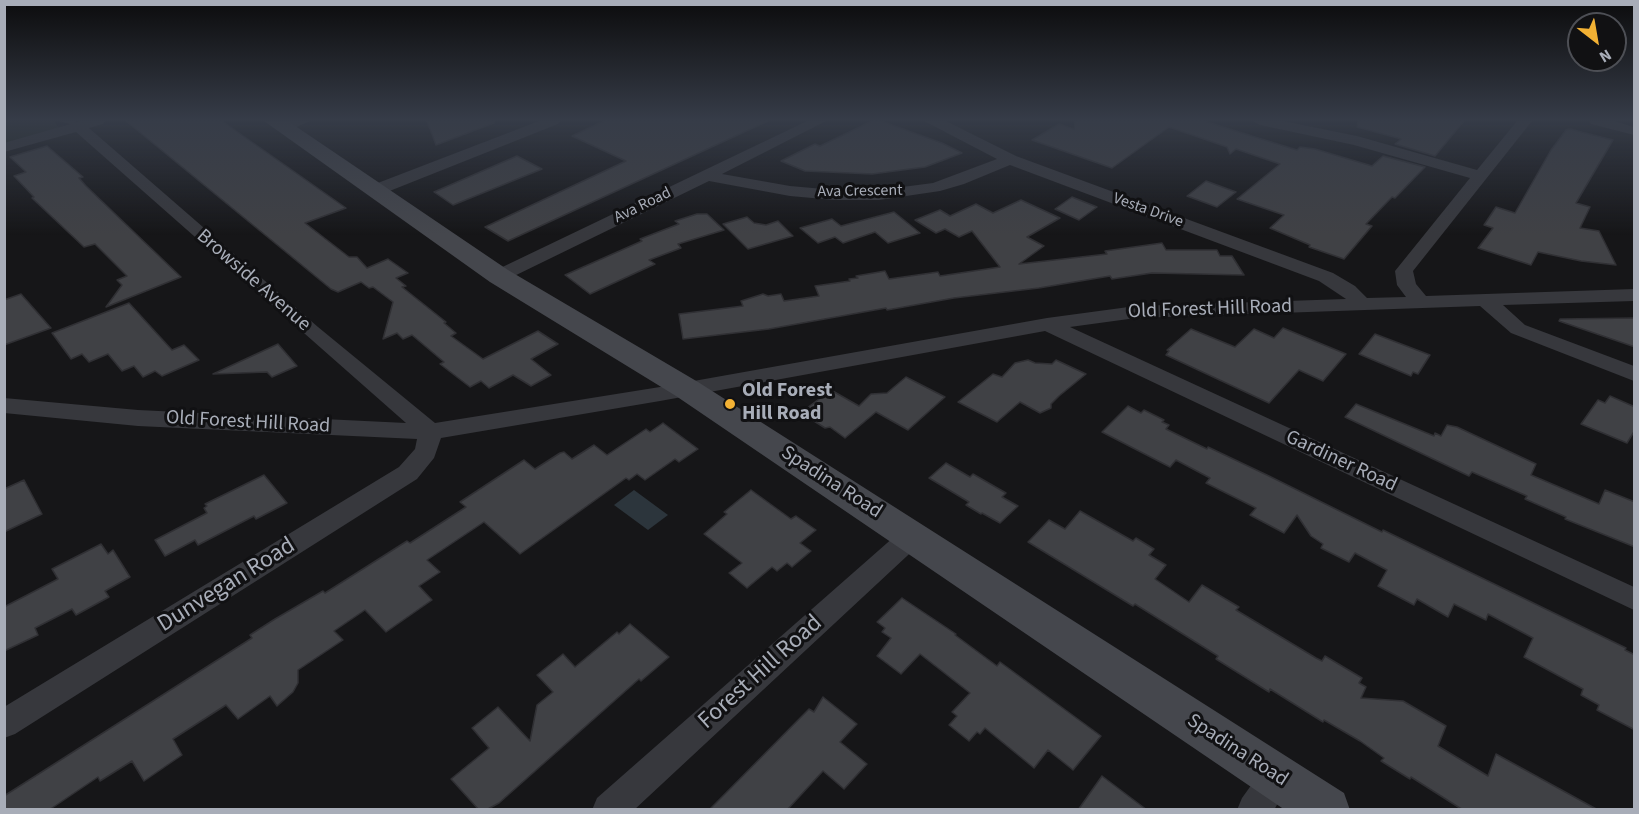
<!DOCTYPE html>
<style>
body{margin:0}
#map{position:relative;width:1639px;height:814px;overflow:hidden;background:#161618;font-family:"Source Sans 3",sans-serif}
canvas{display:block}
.frame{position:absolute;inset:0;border:6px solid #a8adb8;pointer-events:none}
.north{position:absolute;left:1567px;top:12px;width:60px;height:60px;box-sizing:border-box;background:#111113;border:2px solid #4d4f55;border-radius:50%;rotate:149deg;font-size:16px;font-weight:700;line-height:24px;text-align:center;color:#a8adb8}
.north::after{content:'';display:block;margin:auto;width:21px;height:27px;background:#f2b134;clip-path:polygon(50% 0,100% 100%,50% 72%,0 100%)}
</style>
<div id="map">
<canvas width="1639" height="814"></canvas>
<div class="frame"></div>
<div class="north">N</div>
</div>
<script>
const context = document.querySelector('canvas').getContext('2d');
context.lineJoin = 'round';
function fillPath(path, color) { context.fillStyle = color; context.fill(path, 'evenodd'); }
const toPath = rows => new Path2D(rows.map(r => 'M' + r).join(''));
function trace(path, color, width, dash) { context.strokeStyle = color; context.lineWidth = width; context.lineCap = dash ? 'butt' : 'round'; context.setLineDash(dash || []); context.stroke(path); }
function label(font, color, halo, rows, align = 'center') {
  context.font = font + ' "Source Sans 3",sans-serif'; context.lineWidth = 6; context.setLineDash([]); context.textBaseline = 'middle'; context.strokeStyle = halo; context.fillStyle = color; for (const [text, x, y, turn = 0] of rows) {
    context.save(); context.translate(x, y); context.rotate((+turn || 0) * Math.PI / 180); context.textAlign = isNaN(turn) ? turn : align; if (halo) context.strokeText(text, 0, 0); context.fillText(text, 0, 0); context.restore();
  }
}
const green = toPath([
 [5,121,54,121,59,128,5,144]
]);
const water = toPath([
 [634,490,668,515,648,530,614,505]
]);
const building = toPath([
 [126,121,222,121,346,208,305,223,349,257,357,257,367,268,388,259,408,273,396,278,406,286,402,287,446,322,444,323,456,333,451,336,483,359,538,331,558,344,531,359,551,375,531,386,513,375,489,388,481,381,470,387,440,364,444,362,412,335,403,339,397,333,383,339,393,302,373,287,369,288,361,282,338,292,331,289,126,121],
 [427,121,494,121,494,123,436,145,427,121],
 [604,121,768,121,508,241,485,227,626,161,572,136,604,121],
 [872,121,881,121,942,143,962,153,925,167,872,174,805,171,781,161,815,144,820,146,872,121],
 [1075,121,1204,121,1297,150,1300,147,1315,149,1372,166,1383,156,1425,167,1395,198,1392,197,1366,224,1372,226,1344,259,1309,247,1310,245,1270,228,1284,215,1237,199,1280,164,1236,149,1230,154,1227,147,1169,127,1112,168,1032,140,1059,124,1074,129,1075,121],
 [1358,121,1464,121,1435,156,1395,144,1401,139,1357,127,1358,121],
 [1570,129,1613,140,1576,203,1590,207,1580,228,1599,231,1616,265,1581,261,1538,252,1531,265,1478,248,1493,228,1484,225,1496,207,1515,213,1551,150,1566,130,1570,129],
 [47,146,83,177,79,178,86,186,181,277,106,307,122,285,117,280,127,276,95,244,84,247,32,198,34,197,14,176,26,172,10,157,47,146],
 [517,156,542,169,453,205,434,192,517,156],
 [1206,181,1236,192,1217,207,1187,196,1206,181],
 [1072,197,1097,207,1079,220,1055,209,1072,197],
 [1021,200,1060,218,1027,237,1044,246,1019,264,1107,254,1105,251,1162,243,1166,250,1217,250,1220,256,1232,256,1244,275,1152,273,1112,279,1110,276,1039,288,954,298,887,310,886,308,769,329,683,339,679,314,743,306,741,301,763,294,768,296,781,294,784,301,819,296,815,286,850,281,849,279,858,278,856,276,885,271,889,279,938,272,940,276,1000,267,972,231,959,237,945,229,936,233,915,220,940,210,950,216,976,204,993,213,1021,200],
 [894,212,920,233,888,243,875,232,843,243,835,237,818,243,800,228,832,219,841,226,894,212],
 [697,214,707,214,724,230,678,244,681,248,649,260,655,264,590,294,565,275,642,241,640,239,679,224,675,221,697,214],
 [747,217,754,223,766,225,778,221,793,236,748,249,723,224,747,217],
 [21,294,51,328,4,345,4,300,21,294],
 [129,303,172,350,184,345,199,360,162,376,155,371,143,377,134,366,122,371,108,354,89,362,82,354,71,359,52,333,129,303],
 [1635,318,1635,347,1559,321,1560,319,1635,318],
 [1283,328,1346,354,1323,381,1299,370,1269,403,1166,355,1169,351,1167,350,1191,329,1235,347,1254,329,1274,338,1283,328],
 [1375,334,1430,355,1418,374,1413,372,1411,376,1359,354,1375,334],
 [278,344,297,366,272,377,267,372,213,374,278,344],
 [1028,360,1035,363,1052,364,1056,360,1086,374,1059,396,1051,404,1051,408,1040,413,1020,402,997,422,958,402,993,374,1002,377,1015,363,1028,360],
 [906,377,945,397,908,430,876,412,845,438,830,427,825,428,814,421,814,418,803,411,831,390,859,406,871,394,887,393,906,377],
 [1610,396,1635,407,1635,430,1627,443,1581,424,1598,400,1605,403,1610,396],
 [1356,404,1434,436,1435,433,1441,436,1447,425,1457,427,1536,464,1531,475,1599,504,1605,490,1635,502,1635,547,1565,519,1566,517,1525,499,1527,496,1472,472,1469,476,1345,417,1356,404],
 [1128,406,1141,413,1144,410,1164,420,1162,422,1169,425,1166,429,1207,449,1208,447,1269,476,1382,532,1383,530,1626,648,1625,650,1635,655,1635,730,1597,710,1599,705,1581,695,1583,689,1524,657,1533,638,1488,614,1486,620,1454,604,1448,617,1417,599,1414,605,1378,586,1387,570,1355,553,1349,562,1321,548,1323,544,1311,536,1297,515,1284,533,1250,515,1256,508,1206,483,1210,478,1176,460,1170,467,1102,432,1128,406],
 [663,423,698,449,679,462,675,459,645,480,637,474,629,480,626,478,520,554,484,522,427,560,440,572,419,586,432,600,386,632,365,610,334,631,343,640,298,670,298,683,293,692,277,706,270,696,238,719,226,705,173,739,182,755,144,781,132,761,100,781,98,777,49,810,4,810,4,796,252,638,250,635,275,619,323,591,325,593,407,541,410,543,466,507,460,502,524,460,535,469,560,453,564,452,572,459,594,445,607,455,646,429,650,432,663,423],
 [946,463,970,477,973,474,1006,493,1002,497,1018,506,1000,523,982,513,981,514,966,505,969,502,929,478,946,463],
 [264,475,287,503,256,519,254,516,198,545,195,540,165,556,155,540,207,513,204,508,207,506,205,504,264,475],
 [24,480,42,514,4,532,4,489,24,480],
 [751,490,791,519,796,516,816,530,800,543,811,551,792,567,787,563,777,571,772,567,747,588,729,573,742,563,704,534,727,514,724,512,751,490],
 [1080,511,1133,541,1136,538,1154,549,1149,555,1166,565,1155,579,1189,602,1202,585,1239,607,1236,610,1316,658,1322,661,1325,656,1362,678,1359,683,1366,687,1361,698,1403,701,1446,726,1438,746,1488,776,1496,754,1598,810,1463,810,1411,777,1410,779,1381,761,1384,758,1360,741,1324,720,1323,722,1270,689,1269,692,1216,659,1218,656,1135,604,1133,606,1028,542,1049,520,1065,529,1080,511],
 [101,544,108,554,113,550,130,577,105,591,109,597,76,615,72,609,35,628,38,635,4,651,4,607,58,579,52,569,101,544],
 [902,598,956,634,955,635,997,666,1000,662,1101,736,1073,770,1048,750,1034,768,985,728,980,734,977,732,969,741,949,725,957,716,952,712,970,693,920,654,901,674,877,656,891,638,882,632,885,628,877,622,902,598],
 [630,624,669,657,641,681,639,679,499,803,486,810,479,810,451,779,489,748,472,728,498,707,530,741,537,705,553,692,537,675,563,654,575,667,617,632,619,634,630,624],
 [823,697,857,724,840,742,867,764,844,789,823,771,787,810,709,810,809,709,814,712,823,697],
 [1102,776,1147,810,1078,810,1102,776]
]);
const lane = toPath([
 [59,121,75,121,82,127,79,129,70,124,59,121]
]);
const street = toPath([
 [81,121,105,121,103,124,89,128,318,327,435,423,660,387,1047,318,1136,306,1346,299,1319,281,1010,165,964,184,940,191,879,200,835,200,790,196,709,181,506,280,492,280,490,276,492,272,807,121,826,121,722,174,790,186,835,190,879,190,933,183,997,159,924,121,946,121,1016,156,1333,273,1355,286,1367,298,1406,297,1397,285,1395,271,1470,178,1354,145,1260,125,1253,121,1283,121,1357,136,1477,170,1517,121,1532,121,1413,271,1416,284,1426,296,1634,289,1634,301,1503,305,1525,325,1634,366,1634,381,1511,333,1480,306,1136,318,1070,327,1634,587,1634,610,1045,331,660,401,441,438,434,458,417,479,15,734,4,738,4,707,399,467,415,449,417,439,138,426,4,413,4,398,138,410,406,423,76,132,4,152,4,143,81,121],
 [288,121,310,121,288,131,278,131,276,128,278,125,288,121],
 [539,121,560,121,558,124,382,194,376,195,368,190,370,186,539,121],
 [1589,121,1614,121,1634,127,1634,135,1591,124,1589,121],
 [912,526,921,529,925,536,921,543,634,810,592,810,597,798,903,529,912,526],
 [1277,761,1289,766,1293,777,1274,810,1237,810,1242,798,1265,766,1277,761]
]);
const secondary = toPath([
 [264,121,288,121,508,270,698,382,1344,793,1350,810,1285,810,676,396,490,282,264,121]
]);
const markers = [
 [730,404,6,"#f2b134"]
];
const farStreetnames = [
 ["Ava Crescent",860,192,-1],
 ["Ava Road",643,206,-26],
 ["Vesta Drive",1148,211,20]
];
const streetNames = [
 ["Browside Avenue",253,281,41],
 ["Old Forest Hill Road",1210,310,-2],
 ["Old Forest Hill Road",248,423,3],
 ["Gardiner Road",1341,462,25],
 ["Spadina Road",831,483,33],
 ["Spadina Road",1237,751,33]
];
const poiNames = [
 ["Old Forest",742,392],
 ["Hill Road",742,415]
];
const nearStreetnames = [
 ["Dunvegan Road",227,586,-32],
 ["Forest Hill Road",761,673,-42]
];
fillPath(green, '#1e261f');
fillPath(water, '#2c353c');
fillPath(building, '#404145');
trace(building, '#303034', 1.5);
fillPath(lane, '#37383d');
fillPath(street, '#37383d');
fillPath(secondary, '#45474d');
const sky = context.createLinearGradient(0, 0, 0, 235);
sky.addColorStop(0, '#0c0c0d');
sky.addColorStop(0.51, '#363c48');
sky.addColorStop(1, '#363c4800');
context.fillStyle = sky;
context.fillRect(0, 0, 1639, 235);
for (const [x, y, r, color] of markers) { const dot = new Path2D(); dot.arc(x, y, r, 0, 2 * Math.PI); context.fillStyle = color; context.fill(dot); trace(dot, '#111113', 2); }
label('16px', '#a8adb8', '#111113', farStreetnames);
label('20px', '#a8adb8', '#111113', streetNames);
label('bold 20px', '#a8adb8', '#111113', poiNames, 'left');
label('24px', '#a8adb8', '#111113', nearStreetnames);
</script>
